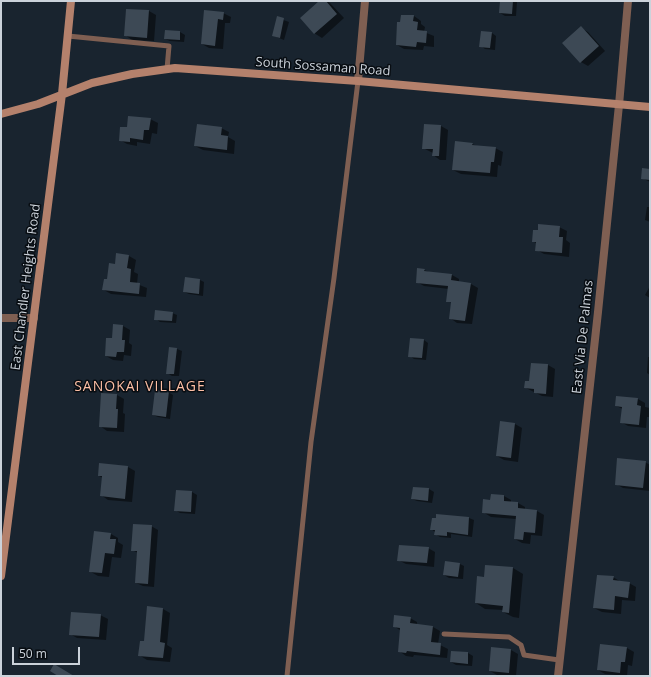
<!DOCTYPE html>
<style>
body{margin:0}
#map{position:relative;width:651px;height:677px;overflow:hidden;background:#19242f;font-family:"Open Sans",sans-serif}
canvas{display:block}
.frame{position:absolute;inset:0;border:2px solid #cbd2da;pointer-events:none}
.scale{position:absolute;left:12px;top:647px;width:68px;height:18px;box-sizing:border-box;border:2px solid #cbd2da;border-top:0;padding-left:5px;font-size:12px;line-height:14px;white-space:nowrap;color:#cbd2da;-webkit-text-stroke:3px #080d12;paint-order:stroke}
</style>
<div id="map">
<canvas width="651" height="677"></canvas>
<div class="frame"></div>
<div class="scale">50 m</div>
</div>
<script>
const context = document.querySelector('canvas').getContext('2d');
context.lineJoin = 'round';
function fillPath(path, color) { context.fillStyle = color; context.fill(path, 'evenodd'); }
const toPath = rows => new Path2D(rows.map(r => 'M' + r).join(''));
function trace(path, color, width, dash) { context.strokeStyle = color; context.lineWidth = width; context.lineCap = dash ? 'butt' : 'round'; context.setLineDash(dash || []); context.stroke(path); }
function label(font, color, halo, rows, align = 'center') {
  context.font = font + ' "Open Sans",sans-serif'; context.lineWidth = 3; context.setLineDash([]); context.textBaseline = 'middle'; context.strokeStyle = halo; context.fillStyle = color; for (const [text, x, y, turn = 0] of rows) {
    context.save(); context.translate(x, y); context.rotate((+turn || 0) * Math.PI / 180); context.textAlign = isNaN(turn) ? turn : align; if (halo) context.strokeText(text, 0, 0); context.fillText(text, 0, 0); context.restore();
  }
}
const shadow = toPath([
 [321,1,327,1,330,3,344,18,322,38,314,33],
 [501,1,517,2,516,16,505,16,500,13],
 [126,10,149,11,156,15,154,41,132,40,125,35],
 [205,11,223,13,231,17,230,23,225,23,223,49,209,48,202,44],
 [414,16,421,21,421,24,425,27,424,32,434,36,434,47,424,46,423,50,404,49,397,45],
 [278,18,289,22,284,40,274,36],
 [581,28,588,32,605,51,588,66,581,62],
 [166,31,180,32,185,35,184,42,170,41,165,39],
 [492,33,496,36,495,50,485,49,481,46],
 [150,119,158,123,157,134,152,133,150,144,137,142,137,146,127,144,120,140,128,129],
 [424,125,441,126,448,130,446,160,440,160,433,155,433,153,423,148],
 [221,128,229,132,228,137,235,141,234,154,203,150,195,146],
 [472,144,477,146,495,148,503,152,501,166,498,165,497,177,461,174,453,170],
 [650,170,650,182,642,178],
 [647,207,650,207,650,222,645,220],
 [559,227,567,231,566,240,570,243,569,257,544,254,537,250,537,244,533,241],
 [650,229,650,244,649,243],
 [129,256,136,260,134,272,138,274,137,284,147,288,146,297,111,294,104,290,116,265],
 [424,270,429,272,452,275,459,279,459,282,471,284,478,288,472,324,457,323,450,318,452,303,448,301,449,289,424,286,417,282],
 [200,280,204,282,203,296,189,294,184,292],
 [650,286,650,298,645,295],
 [172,313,177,315,176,323,160,322,156,319],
 [123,326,130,330,129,343,132,345,131,356,124,355,123,361,113,360,106,356,113,339],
 [424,340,428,343,426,360,414,359,410,356],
 [177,349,182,351,179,376,172,376,167,373],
 [648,357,650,357,650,375,647,373],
 [548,365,555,369,553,397,542,396,526,388],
 [168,392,173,395,170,419,158,417,153,415],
 [117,395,124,399,123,413,125,414,124,432,107,431,100,426],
 [638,399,645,403,645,407,650,408,650,417,647,417,646,428,628,426,621,422,623,409,616,406],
 [515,424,522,428,518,462,504,460,497,456],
 [645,462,650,465,650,491,623,488,616,484],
 [128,467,135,471,132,502,108,500,101,495,103,478,99,476],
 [414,488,429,489,434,492,432,503,417,501,412,499],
 [192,492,197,495,195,514,180,513,175,510],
 [504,496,511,500,511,502,518,503,525,507,525,510,537,511,544,515,542,536,531,535,530,544,522,543,515,539,516,519,491,517,483,512,491,501],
 [437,515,469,518,474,520,472,537,451,534,451,538,440,537,435,534,435,532,431,529,437,519],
 [151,526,158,530,154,587,143,586,136,583,138,553,132,550],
 [111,534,118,538,118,542,123,545,121,558,112,557,109,577,98,576,91,572],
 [428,548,435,552,434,567,406,564,398,560],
 [460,564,464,566,463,579,449,578,444,575],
 [486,566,513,568,523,574,519,618,513,617,503,612,503,610,485,609,476,603,485,578],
 [613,577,621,582,629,583,636,587,635,601,622,600,621,614,602,612,594,608],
 [148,607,163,609,170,613,167,645,172,648,170,662,147,660,139,655,145,642],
 [100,615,108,619,106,640,77,638,70,634],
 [410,618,417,622,417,625,433,627,440,631,438,644,448,649,447,658,414,655,413,657,406,656,399,651,401,631,394,626],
 [627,648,634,652,632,666,628,665,627,676,605,674,598,670],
 [511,650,518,654,516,676,497,675,490,671],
 [452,652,468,653,473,656,472,666,456,665,451,662]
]);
const building = toPath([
 [319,1,326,1,337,14,314,34,300,18],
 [500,1,513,1,512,14,499,13],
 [126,9,149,10,147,38,124,36],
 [204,10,224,12,223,20,218,19,215,46,201,44],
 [401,15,414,15,413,21,418,22,417,30,427,31,426,43,417,42,416,47,396,45,397,22,400,22],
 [277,16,284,18,280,38,272,36],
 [581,26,599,46,580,63,562,43],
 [165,30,180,31,180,40,164,39],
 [481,31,492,32,490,48,479,47],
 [128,116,151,118,149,130,144,130,143,140,130,138,130,142,119,141,120,127,127,127],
 [197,124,222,127,221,135,228,136,227,150,194,146],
 [424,124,441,125,439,156,432,156,433,149,422,149],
 [455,141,473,143,472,145,496,147,494,162,491,162,490,173,452,170],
 [642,168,650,169,650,180,641,179],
 [538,224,560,226,559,237,563,237,562,253,535,251,536,242,532,242,533,230,538,230],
 [116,253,129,255,127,268,131,269,130,282,140,283,139,294,102,290,104,279,107,279,109,263,115,264],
 [417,268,425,269,424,271,452,274,451,280,471,283,465,321,449,319,451,302,446,302,448,286,416,283],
 [185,277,200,279,199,294,183,292],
 [155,310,173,312,172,321,154,320],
 [113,324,123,325,122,340,125,340,124,352,117,352,116,357,105,356,106,338,112,338],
 [410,338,424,339,422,358,408,357],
 [169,347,177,348,174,374,166,374],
 [531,363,548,364,546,394,534,393,534,389,524,388,525,381,529,381],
 [155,390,169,391,166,417,152,415],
 [101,393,117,394,116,409,118,409,117,428,99,427],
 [616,396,638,398,637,405,641,406,639,425,620,423,622,407,615,406],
 [500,421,515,423,511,458,496,456],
 [617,458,646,461,643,488,615,485],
 [99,463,128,466,125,499,100,496,102,476,98,476],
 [413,487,429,488,428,501,411,499],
 [176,490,192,491,191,512,174,511],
 [491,494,504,495,504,501,518,502,518,508,537,510,535,533,524,532,523,540,514,539,516,516,482,513,483,499,490,500],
 [436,514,469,517,468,535,447,532,447,536,434,535,435,530,430,530,432,518,436,518],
 [133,524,152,525,148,584,135,583,137,551,131,551],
 [94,531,111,533,110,539,116,539,114,554,105,553,102,573,89,572],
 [399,545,429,547,427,563,397,561],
 [445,561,460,563,458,577,443,575],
 [485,565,513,567,509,613,502,612,503,606,475,603,477,576,484,577],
 [597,575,614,576,613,580,630,582,628,598,615,596,614,610,593,608],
 [147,606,163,608,160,642,165,643,163,658,138,656,140,641,144,641],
 [71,612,101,614,99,637,69,635],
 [394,615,411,617,410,623,433,626,431,642,441,643,440,655,407,651,406,653,398,652,400,628,393,627],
 [600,644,627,647,625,662,621,662,620,673,597,670],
 [491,647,511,649,509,673,489,671],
 [451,651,468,652,468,664,450,662],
 [54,664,74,676,58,676,50,671]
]);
const service = toPath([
 [68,36,169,46,167,69],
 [444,634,509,637,521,645,524,655,559,660],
 [287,676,311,442,334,278,358,81]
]);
const minor = toPath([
 [358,81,365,1],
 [1,318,34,318],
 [558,676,598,312,619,105,628,1]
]);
const secondary = toPath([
 [1,114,38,104,92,83,132,74,175,68,358,81,650,107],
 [1,576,62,94,71,1]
]);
const streetNames = [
 ["South Sossaman Road",323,67,4],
 ["East Chandler Heights Road",26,287,-83],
 ["East Via De Palmas",583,337,-84]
];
const neighbourhoodNames = [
 ["SANOKAI VILLAGE",140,387]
];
fillPath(shadow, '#0007');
fillPath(building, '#3d4955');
trace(service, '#7f5f52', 5);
trace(minor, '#7f5f52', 8);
trace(secondary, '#b4816c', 8);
label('13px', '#cbd2da', '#080d12', streetNames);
context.letterSpacing = '1px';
label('14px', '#fdbfa5', '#080d12', neighbourhoodNames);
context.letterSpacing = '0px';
</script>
